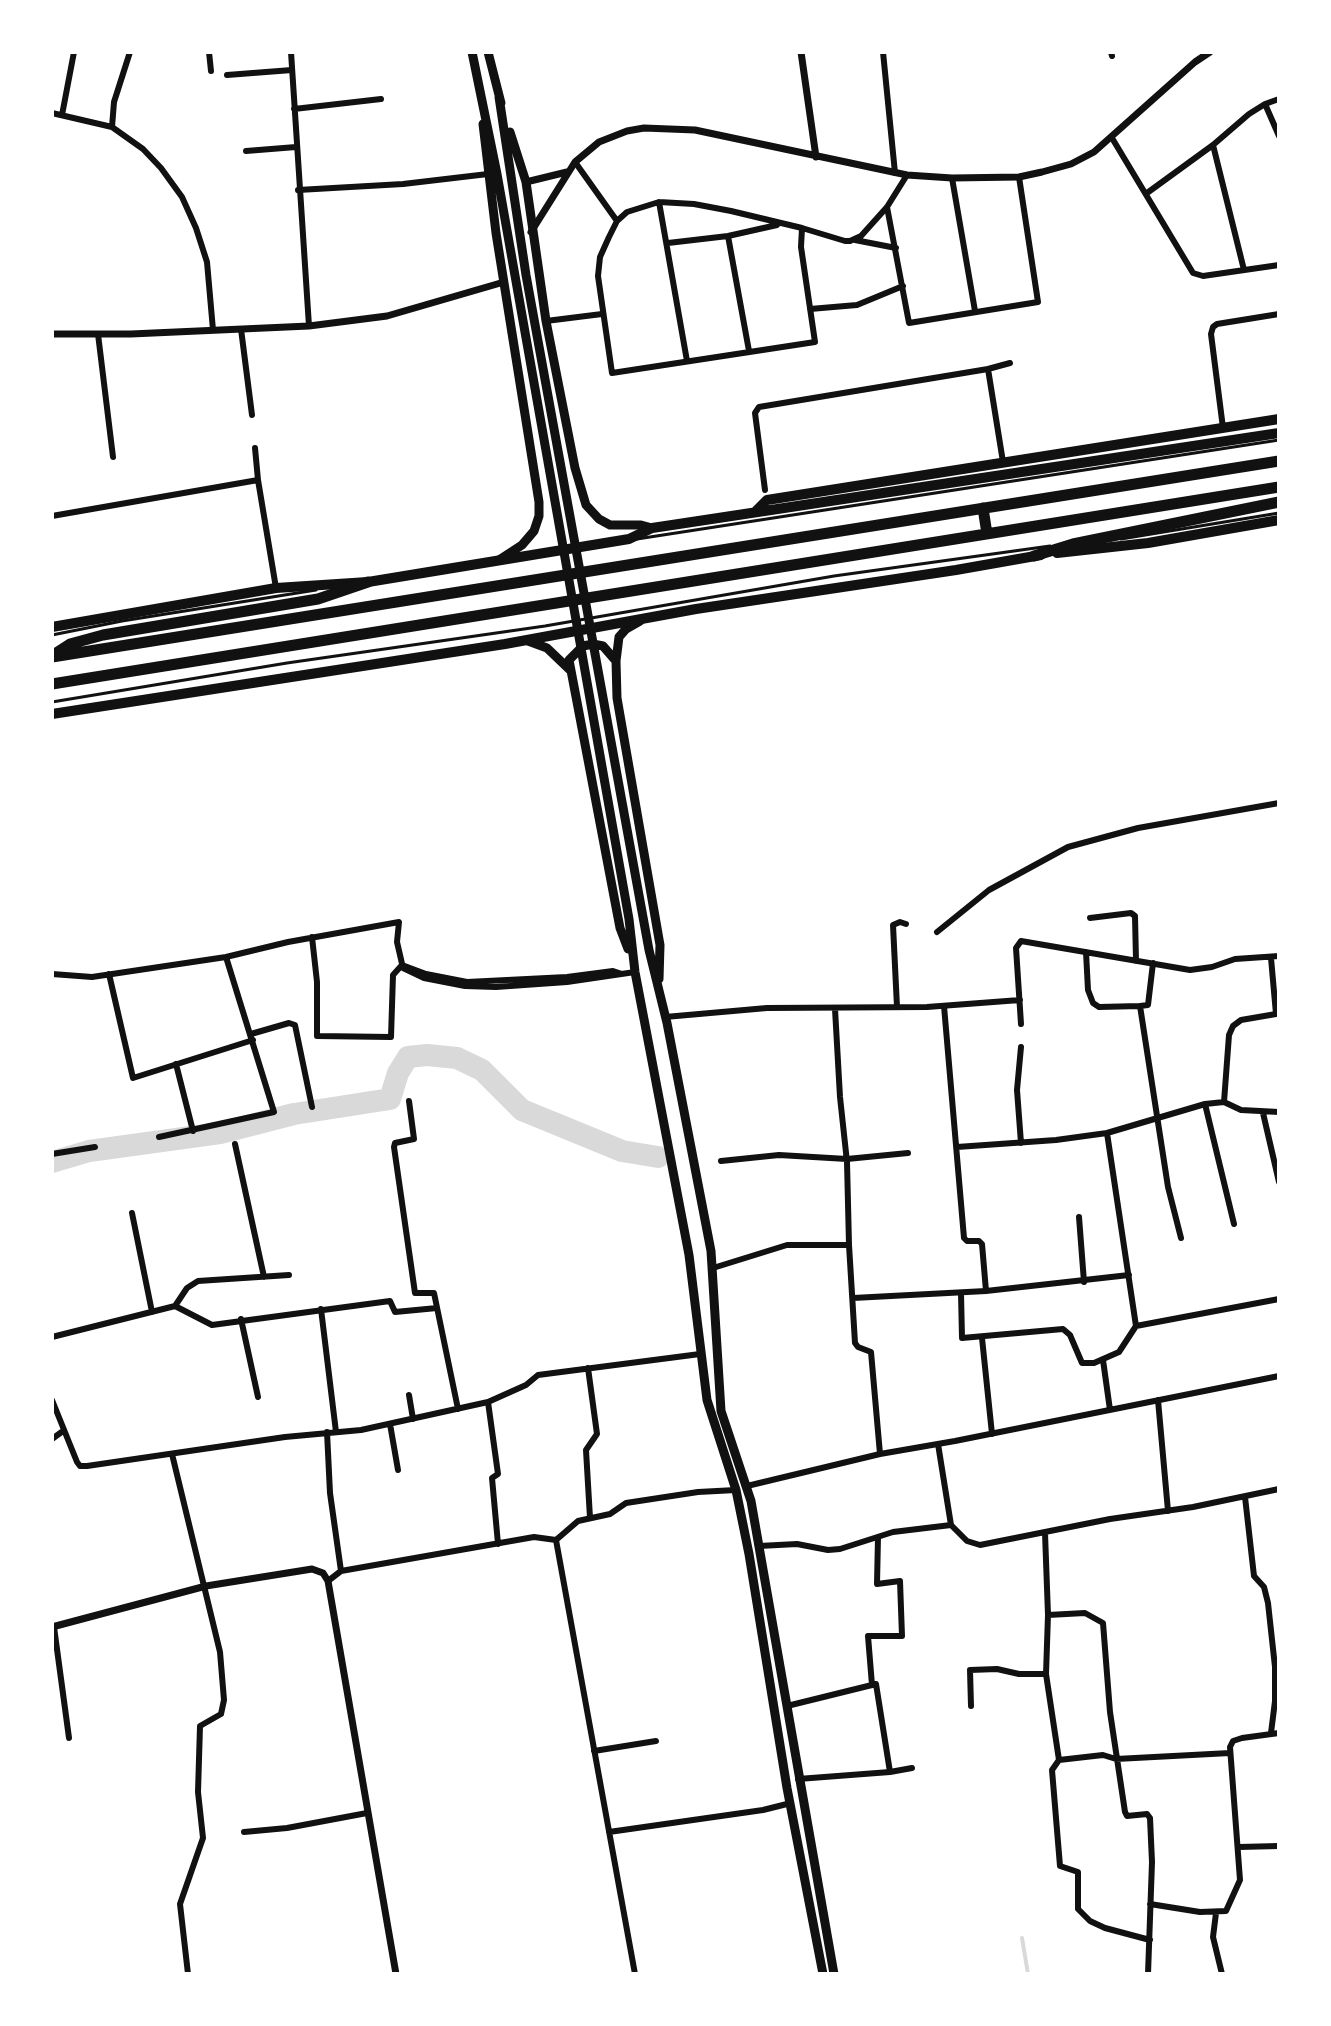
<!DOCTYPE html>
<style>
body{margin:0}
#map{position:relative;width:1331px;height:2026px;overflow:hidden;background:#fff;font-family:Ubuntu,sans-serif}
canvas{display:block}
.frame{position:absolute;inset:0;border:54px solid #fff;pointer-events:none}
</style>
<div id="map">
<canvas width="1331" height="2026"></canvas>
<div class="frame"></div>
</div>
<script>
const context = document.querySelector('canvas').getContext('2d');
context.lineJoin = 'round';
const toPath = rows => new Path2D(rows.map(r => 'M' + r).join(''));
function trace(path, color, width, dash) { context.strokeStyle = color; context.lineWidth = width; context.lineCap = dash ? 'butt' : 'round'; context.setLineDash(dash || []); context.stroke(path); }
const stream = toPath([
 [1022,1938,1028,1974]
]);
const river = toPath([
 [52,1162,89,1151,220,1133,294,1114,390,1099,398,1073,408,1057,427,1055,457,1058,482,1070,522,1110,622,1151,658,1157]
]);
const service = toPath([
 [637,539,1279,440],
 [1121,539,1279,513],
 [52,635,122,621,316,590],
 [52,702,287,663,545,626,834,576,1050,546]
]);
const minor = toPath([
 [209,52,211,71],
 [291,52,309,326],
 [883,52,895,173],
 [1111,52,1112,56],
 [227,75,292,70],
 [1265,104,1279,136],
 [294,109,381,99],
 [52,113,112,127,143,149,161,168,182,197,196,228,207,262,213,330],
 [62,115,74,52],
 [112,127,114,102,130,52],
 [1112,138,1193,273,1203,276,1279,265],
 [1213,145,1244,270],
 [246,151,296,147],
 [575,162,617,221],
 [952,178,975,311],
 [298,190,403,184,488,174],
 [1147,193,1213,145,1249,114,1265,104,1279,99],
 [659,202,687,361],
 [887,207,909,323,1038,302,1019,177],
 [802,228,801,247,815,342,612,373,598,276,600,257,609,237,617,221,627,212,659,202,694,204,731,211,802,228,845,241,850,241,861,236,887,207,907,175],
 [728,236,749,351],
 [855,240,896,248],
 [668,243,728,236,777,225],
 [810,309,857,305,903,286],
 [546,321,602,314],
 [241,329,252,415],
 [98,334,113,457],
 [1223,428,1211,334,1213,327,1217,324,1279,314],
 [255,448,258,480,276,588],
 [1003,462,988,369,1010,363],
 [765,490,755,413,759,407,988,369],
 [52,516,258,480],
 [1090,918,1131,913,1135,916,1136,961],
 [937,932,989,890,1068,847,1138,828,1279,803],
 [312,937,317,982,317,1036,391,1037,393,975,402,965],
 [1086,952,1088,990,1093,1003,1099,1007,1140,1006],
 [1153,963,1148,1005,1140,1006,1168,1187,1181,1238],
 [402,965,426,974,467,982,567,977,613,971,622,974],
 [52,974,92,977,226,957,288,942,399,922,397,942,403,968,424,978,465,986,496,987,567,982,635,972],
 [109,974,133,1078,253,1040],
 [944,1006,964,1238,967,1241,979,1241,982,1244,986,1291],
 [897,1007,893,925,900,922,906,924],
 [835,1009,840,1097,847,1162,849,1245,855,1343,858,1347,871,1352,880,1454],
 [665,1017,767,1008,927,1007,1020,1000],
 [1021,1024,1016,948,1021,941,1190,970,1212,967,1235,959,1279,956],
 [251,1034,289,1023,295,1025,312,1107],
 [176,1064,193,1131],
 [409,1101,414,1139,395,1143,394,1147,415,1293,434,1293,458,1409],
 [1224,1102,1229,1035,1233,1026,1241,1020,1276,1014,1271,958],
 [1205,1104,1234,1224],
 [1263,1113,1279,1182],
 [159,1137,274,1112,226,957],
 [1021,1143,1017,1090,1021,1047],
 [235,1144,264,1277],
 [957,1147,1056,1140,1107,1133,1205,1104,1224,1102,1241,1110,1279,1112],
 [52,1154,95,1147],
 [721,1161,779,1155,847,1159,908,1153],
 [132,1213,152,1312],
 [1079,1217,1084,1282],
 [713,1268,787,1245,849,1245],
 [961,1293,962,1338,1063,1329,1070,1335,1082,1363,1094,1363,1119,1352,1136,1326,1107,1133],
 [853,1298,986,1291,1129,1275],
 [175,1306,187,1288,198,1281,289,1275],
 [321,1309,336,1432],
 [241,1319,258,1397],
 [1136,1326,1279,1299],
 [52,1337,175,1306,212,1325,390,1301,395,1312,437,1308],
 [982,1338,992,1434],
 [1103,1360,1110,1410],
 [588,1368,597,1434,586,1450,590,1518],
 [409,1395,413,1419],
 [52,1400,77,1462,80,1466,87,1466,285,1437,361,1430,488,1402,526,1385,538,1375,700,1354],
 [1158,1400,1168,1511],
 [488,1402,498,1474,492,1478,498,1544],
 [390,1424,398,1470],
 [327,1432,330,1493,341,1571],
 [52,1439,63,1431],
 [938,1444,951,1525,967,1541,980,1545,1110,1519,1193,1507,1279,1489],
 [172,1454,220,1652,224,1700,221,1714,200,1726,198,1792,203,1838,180,1904,188,1974],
 [747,1486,880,1454,955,1441,1279,1376],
 [1245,1497,1254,1576,1264,1587,1268,1603,1275,1667,1275,1701,1271,1733],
 [1045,1533,1048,1615,1046,1674,1059,1760,1052,1770,1060,1866,1078,1872,1078,1909,1090,1921,1105,1928,1150,1940],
 [556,1540,635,1974],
 [759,1546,797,1544,828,1550,840,1549,893,1532,951,1525],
 [328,1581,341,1571,534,1537,556,1540,578,1521,610,1514,626,1503,698,1492,736,1490],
 [1048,1615,1085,1613,1103,1623,1110,1712,1125,1812,1127,1816,1147,1814,1150,1818,1152,1862,1148,1974],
 [54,1627,69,1738],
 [872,1685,868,1636,902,1636,900,1581,877,1584,878,1537],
 [787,1706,876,1684,890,1772,912,1768],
 [971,1706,970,1670,997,1669,1019,1674,1046,1674],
 [594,1751,656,1741],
 [1059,1760,1103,1755,1116,1759,1230,1753],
 [798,1779,890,1772],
 [244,1832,287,1828,367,1813],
 [609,1832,763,1810,791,1803],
 [1239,1847,1279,1846],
 [1150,1904,1200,1912,1226,1911,1240,1880,1230,1747,1233,1741,1242,1738,1279,1733],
 [1216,1913,1213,1937,1222,1974]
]);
const tertiary = toPath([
 [801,52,816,157],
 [526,182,567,172],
 [531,232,575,162,599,142,627,131,644,128,695,130,907,175,952,178,1019,177,1042,172,1071,164,1094,152,1195,62,1210,52],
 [52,334,131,334,309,326,387,316,504,282],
 [52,1627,206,1586,312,1569,323,1573,328,1581,396,1974]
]);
const primary = toPath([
 [472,52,497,174,629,919,635,972,689,1255,707,1400,736,1490,749,1554,787,1788,823,1974],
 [488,52,501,103],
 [499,97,526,275,649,950,667,1023,711,1251,721,1411,751,1501,834,1974],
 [483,124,496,233,539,502,539,516,534,531,522,545,499,560],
 [510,132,526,182,546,321,575,468,586,505,599,519,610,525,641,525,652,528],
 [640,621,626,629,619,637,616,661,617,698,660,945,659,979],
 [528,641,547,648,570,670],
 [616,661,603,646,593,644,583,646,569,660,620,928,628,949]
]);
const trunk = toPath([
 [755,512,767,500,1279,419],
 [1057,553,1148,543,1279,520],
 [52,627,276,588,368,582,629,539,652,528,672,525,1279,433],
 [52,714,505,644,696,609,956,570,1041,555]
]);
const motorway = toPath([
 [983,508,987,534],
 [1034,556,1073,544,1279,502],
 [53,655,70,644,103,635,318,599,368,582],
 [52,657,1279,461],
 [52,684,1279,487]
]);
trace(stream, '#d9d9d9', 4);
trace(river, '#d9d9d9', 22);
trace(service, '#111', 3);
trace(minor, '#111', 6);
trace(tertiary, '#111', 7);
trace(primary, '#111', 9);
trace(trunk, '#111', 10);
trace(motorway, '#111', 11);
</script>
